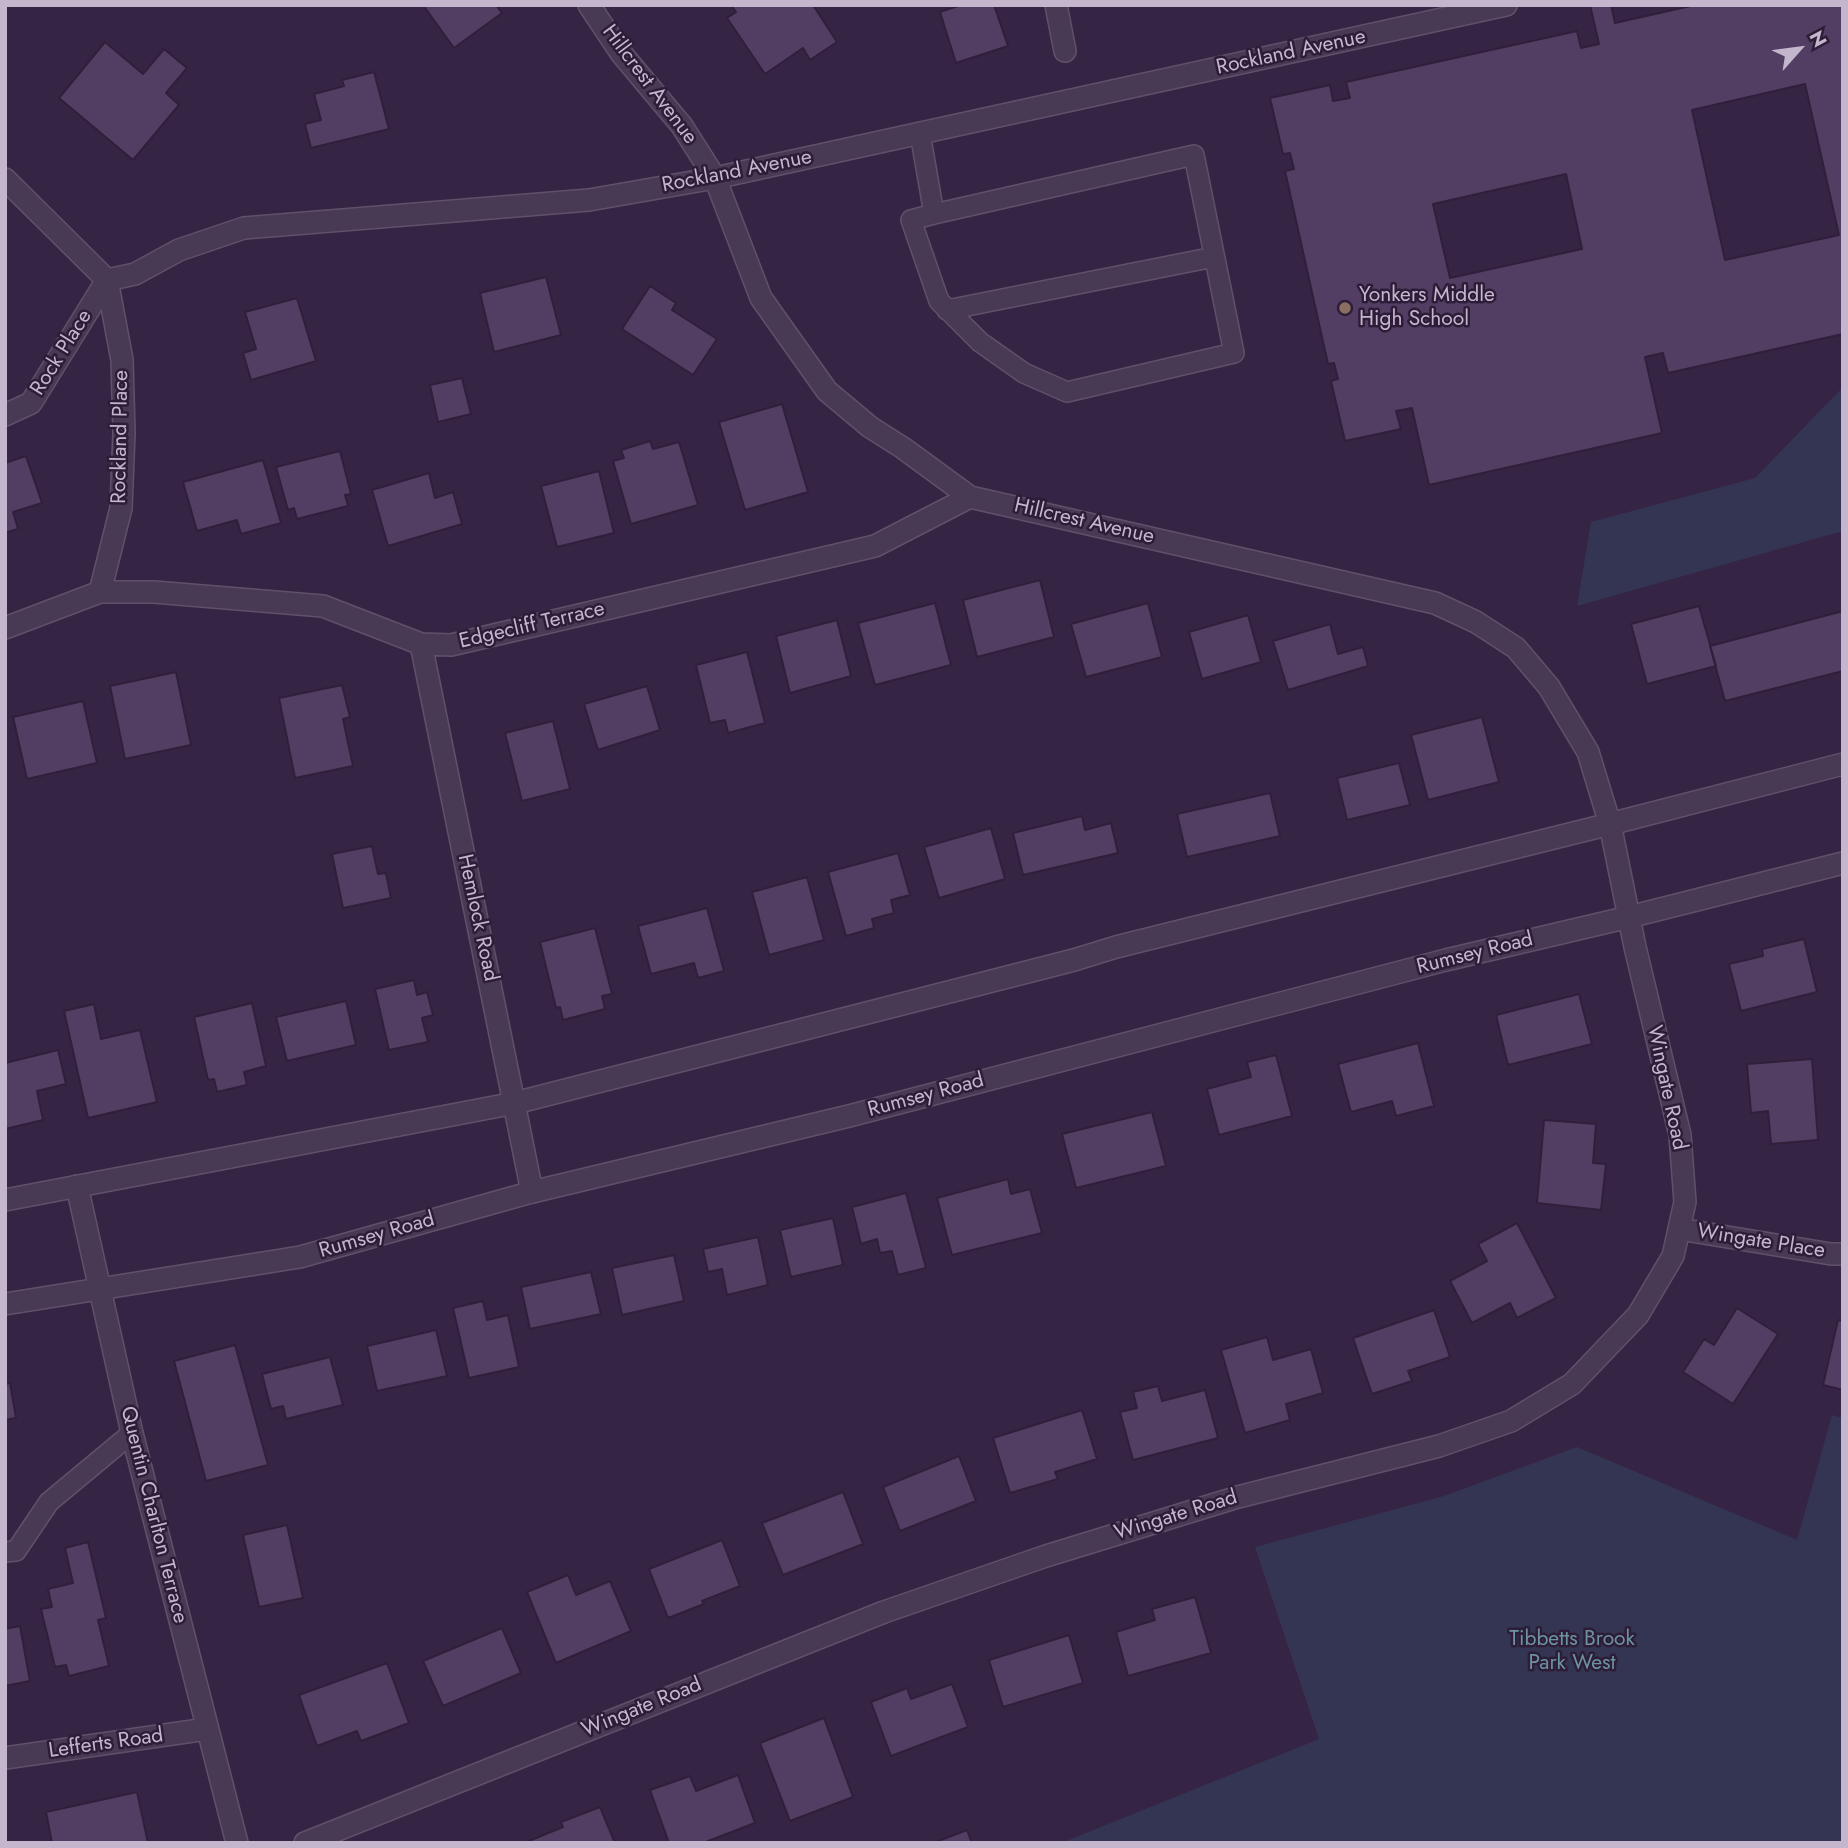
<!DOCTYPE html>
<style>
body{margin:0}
#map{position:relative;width:1848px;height:1848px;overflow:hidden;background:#362444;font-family:Jost,sans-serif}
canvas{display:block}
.frame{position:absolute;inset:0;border:7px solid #c4b6cd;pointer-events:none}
.north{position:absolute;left:1764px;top:14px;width:70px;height:70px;-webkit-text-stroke:5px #2e1d39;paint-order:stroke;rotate:62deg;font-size:19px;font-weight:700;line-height:28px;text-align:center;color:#c4b6cd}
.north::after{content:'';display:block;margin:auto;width:24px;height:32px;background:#c4b6cd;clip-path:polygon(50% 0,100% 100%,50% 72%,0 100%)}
</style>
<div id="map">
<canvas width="1848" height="1848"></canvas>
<div class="frame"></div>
<div class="north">N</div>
</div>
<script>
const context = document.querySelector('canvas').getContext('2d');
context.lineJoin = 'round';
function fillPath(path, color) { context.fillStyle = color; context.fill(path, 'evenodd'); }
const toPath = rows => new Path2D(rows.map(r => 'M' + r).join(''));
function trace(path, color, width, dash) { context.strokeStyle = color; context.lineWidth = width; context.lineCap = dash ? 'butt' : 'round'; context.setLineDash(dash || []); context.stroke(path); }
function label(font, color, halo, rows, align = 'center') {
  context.font = font + ' Jost,sans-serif'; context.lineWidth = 5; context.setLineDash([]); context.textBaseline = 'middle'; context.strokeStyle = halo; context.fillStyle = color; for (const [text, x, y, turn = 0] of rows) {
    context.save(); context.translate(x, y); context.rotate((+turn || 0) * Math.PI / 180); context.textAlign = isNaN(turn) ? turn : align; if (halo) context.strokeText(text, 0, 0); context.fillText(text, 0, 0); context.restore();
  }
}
const green = toPath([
 [1843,387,1843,531,1577,606,1591,522,1755,478],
 [1832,1415,1843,1418,1843,1843,1061,1843,1319,1739,1255,1547,1444,1496,1577,1447,1797,1540]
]);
const building = toPath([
 [423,5,496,5,502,13,454,48,423,5],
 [731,5,813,5,837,42,810,60,803,48,765,74,727,18,736,12,731,5],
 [961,5,994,5,1008,46,956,63,940,12,961,5],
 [1590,5,1611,5,1615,23,1695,5,1843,5,1843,334,1668,373,1663,353,1645,357,1662,433,1429,485,1412,408,1396,411,1401,429,1345,441,1331,381,1338,379,1334,363,1328,364,1285,171,1294,169,1290,153,1283,154,1270,98,1330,85,1333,101,1350,98,1346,82,1577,31,1581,48,1599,44,1590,5],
 [1805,84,1839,235,1725,260,1692,110,1805,84],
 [1566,174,1582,249,1450,278,1433,204,1566,174],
 [105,42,143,74,164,49,187,68,166,93,179,105,133,160,59,98,105,42],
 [374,72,389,129,311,148,305,124,321,120,314,94,344,86,342,80,374,72],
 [546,277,561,335,494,352,480,293,546,277],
 [650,286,676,303,672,310,717,339,693,375,622,329,650,286],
 [297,298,316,361,251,380,243,353,256,349,245,312,297,298],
 [462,378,471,414,438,422,430,385,462,378],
 [782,404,808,492,745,510,719,422,782,404],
 [650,441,653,449,679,442,698,505,631,524,613,461,624,458,621,450,650,441],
 [340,451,351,494,345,495,348,506,297,519,294,508,288,510,276,467,340,451],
 [26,456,42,503,13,512,18,529,5,533,5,463,26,456],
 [263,460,281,523,241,534,237,520,197,531,183,482,263,460],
 [599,471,614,533,557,547,541,486,599,471],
 [429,473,435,498,453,492,462,524,388,546,372,490,429,473],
 [1040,580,1054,637,977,657,963,600,1040,580],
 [935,603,951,665,875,685,858,623,935,603],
 [1148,603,1162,657,1086,677,1071,624,1148,603],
 [1699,606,1716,666,1647,684,1631,624,1699,606],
 [1843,611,1843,671,1725,701,1710,646,1843,611],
 [1248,615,1261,662,1202,679,1189,632,1248,615],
 [837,620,851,676,790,693,776,636,837,620],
 [1330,624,1338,654,1363,647,1368,666,1288,690,1273,641,1330,624],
 [747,652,765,723,728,733,725,720,710,723,696,665,747,652],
 [176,672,191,745,125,759,110,686,176,672],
 [342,685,350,717,343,719,353,766,295,778,279,698,342,685],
 [647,686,660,730,598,750,584,704,647,686],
 [83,701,97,763,27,779,13,717,83,701],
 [1482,717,1499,782,1428,800,1411,735,1482,717],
 [553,721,570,789,522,801,505,733,553,721],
 [1399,763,1410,805,1347,820,1337,778,1399,763],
 [1270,793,1280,836,1187,857,1177,814,1270,793],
 [1082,816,1085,830,1111,823,1118,853,1023,875,1013,833,1082,816],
 [991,828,1005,879,939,898,924,847,991,828],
 [372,846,378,874,386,873,391,898,343,908,332,854,372,846],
 [898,853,910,895,891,900,894,913,872,919,874,928,846,936,828,872,898,853],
 [807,877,824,940,769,955,752,892,807,877],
 [707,908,724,971,698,978,694,963,651,974,638,926,707,908],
 [595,928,612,994,602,996,605,1009,563,1020,560,1007,556,1008,540,942,595,928],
 [1804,939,1817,992,1741,1011,1729,964,1763,956,1762,949,1804,939],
 [414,980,417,995,427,992,433,1015,422,1018,428,1042,389,1050,375,989,414,980],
 [1579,994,1592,1044,1508,1065,1496,1015,1579,994],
 [346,1001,356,1045,287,1061,276,1017,346,1001],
 [252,1003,266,1066,244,1072,247,1085,217,1092,214,1079,208,1080,194,1017,252,1003],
 [94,1004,101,1039,140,1030,157,1102,88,1118,64,1011,94,1004],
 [1418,1043,1434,1106,1396,1116,1392,1101,1351,1112,1338,1064,1418,1043],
 [58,1050,66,1084,37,1091,43,1120,5,1129,5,1063,58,1050],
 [1276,1055,1292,1116,1219,1135,1207,1089,1251,1077,1247,1062,1276,1055],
 [1812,1059,1818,1140,1771,1144,1768,1111,1751,1113,1747,1064,1812,1059],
 [1152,1112,1166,1166,1076,1188,1062,1134,1152,1112],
 [1544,1120,1596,1124,1593,1163,1606,1164,1601,1210,1537,1203,1544,1120],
 [1008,1179,1011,1194,1030,1189,1042,1233,952,1255,937,1198,1008,1179],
 [906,1193,926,1268,898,1275,892,1251,880,1253,877,1239,861,1244,852,1207,906,1193],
 [833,1218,843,1265,791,1277,780,1230,833,1218],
 [1517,1223,1556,1298,1517,1318,1510,1303,1472,1323,1450,1281,1487,1261,1478,1244,1517,1223],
 [758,1237,768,1285,727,1295,722,1269,708,1272,703,1249,758,1237],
 [674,1255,684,1301,622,1315,612,1268,674,1255],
 [591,1272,601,1314,530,1329,521,1287,591,1272],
 [483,1301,487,1320,508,1315,519,1367,469,1378,453,1308,483,1301],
 [1737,1308,1778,1334,1733,1404,1683,1372,1704,1339,1714,1345,1737,1308],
 [1434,1310,1450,1357,1408,1371,1412,1381,1372,1394,1353,1338,1434,1310],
 [1838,1320,1843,1321,1843,1390,1823,1385,1838,1320],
 [436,1330,447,1376,377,1391,367,1346,436,1330],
 [1267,1337,1273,1360,1311,1349,1323,1393,1286,1404,1290,1420,1245,1433,1221,1350,1267,1337],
 [235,1345,268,1465,206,1481,174,1361,235,1345],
 [330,1357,343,1405,286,1419,283,1406,271,1409,262,1374,330,1357],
 [10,1383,16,1418,5,1420,5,1384,10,1383],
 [1158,1386,1162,1401,1205,1390,1218,1438,1133,1460,1120,1412,1137,1408,1133,1392,1158,1386],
 [1082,1410,1097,1459,1055,1472,1058,1479,1010,1493,993,1438,1082,1410],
 [959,1456,976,1501,900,1531,883,1487,959,1456],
 [843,1492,863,1544,783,1575,762,1523,843,1492],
 [287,1525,303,1598,259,1607,243,1535,287,1525],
 [722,1540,740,1586,702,1601,704,1604,668,1618,649,1569,722,1540],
 [88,1542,106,1618,98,1620,109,1666,69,1676,66,1665,55,1667,41,1609,52,1607,48,1589,73,1583,65,1548,88,1542],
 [568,1575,576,1595,610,1581,631,1631,556,1663,527,1592,568,1575],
 [1195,1597,1211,1653,1128,1676,1116,1632,1155,1620,1152,1609,1195,1597],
 [20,1626,30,1681,5,1686,5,1629,20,1626],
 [502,1628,521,1673,443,1706,423,1661,502,1628],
 [1069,1635,1083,1683,1003,1707,989,1660,1069,1635],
 [387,1663,409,1723,361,1741,357,1731,317,1746,299,1695,387,1663],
 [952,1684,968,1727,891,1756,871,1702,907,1688,911,1699,952,1684],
 [824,1718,853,1797,790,1821,760,1743,824,1718],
 [738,1775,755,1823,703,1843,669,1843,650,1790,690,1776,696,1791,738,1775],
 [137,1792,148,1843,52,1843,46,1812,137,1792],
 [600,1807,615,1843,524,1843,563,1827,561,1822,600,1807],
 [967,1830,972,1843,933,1843,967,1830]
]);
const service = toPath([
 [920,133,934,214,1194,155,1234,353,1067,392,1024,373,980,342,939,301,911,220,934,214],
 [947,310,1214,257],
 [5,1552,16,1551,49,1502,132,1433]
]);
const minor = toPath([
 [1056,5,1065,51],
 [5,179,107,280],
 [107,280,135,274,179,250,244,228,589,200,715,178,1506,5],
 [5,415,31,403,107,280],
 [100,592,121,508,124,433,122,360,107,280],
 [5,628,100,592,154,592,323,606,421,644,451,645,875,546,970,497],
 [421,644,532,1192],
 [77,1186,132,1433,237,1843],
 [1679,1229,1831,1254,1843,1254],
 [5,1758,207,1729],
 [305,1843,884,1612,1046,1556,1238,1497,1439,1446,1511,1421,1572,1384,1638,1315,1673,1256,1685,1202,1680,1135,1635,947,1610,824,1588,752,1549,687,1516,648,1476,622,1435,603,970,497,903,448,870,427,827,391,761,298,715,178,682,126,621,53,589,5]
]);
const tertiary = toPath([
 [5,1200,515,1103,1074,960,1116,947,1610,824,1843,764],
 [5,1304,300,1257,532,1192,849,1116,1446,960,1629,917,1843,863]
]);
const markers = [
 [1345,308,7,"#8d6e63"]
];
const streetNames = [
 ["Rockland Avenue",1291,53,-12],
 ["Hillcrest Avenue",649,85,53],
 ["Rockland Avenue",737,172,-11],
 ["Rock Place",62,353,-58],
 ["Rockland Place",121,437,-89],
 ["Hillcrest Avenue",1084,522,13],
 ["Edgecliff Terrace",532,626,-13],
 ["Hemlock Road",477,918,78],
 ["Rumsey Road",1475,954,-14],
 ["Wingate Road",1666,1088,78],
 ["Rumsey Road",926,1096,-15],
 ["Rumsey Road",377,1236,-16],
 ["Wingate Place",1761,1242,9],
 ["Quentin Charlton Terrace",153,1515,76],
 ["Wingate Road",1176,1516,-17],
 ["Wingate Road",642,1708,-22],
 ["Lefferts Road",106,1744,-8]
];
const poiNames = [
 ["Yonkers Middle",1359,296],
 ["High School",1359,320]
];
const parkNames = [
 ["Tibbetts Brook",1572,1640],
 ["Park West",1572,1664]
];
fillPath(green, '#333552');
fillPath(building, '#523e62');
trace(building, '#301f3b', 2);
trace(service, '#60516b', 22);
trace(minor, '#60516b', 24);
trace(tertiary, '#60516b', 24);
trace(service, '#483954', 19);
trace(minor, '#483954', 21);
trace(tertiary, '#483954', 21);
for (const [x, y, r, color] of markers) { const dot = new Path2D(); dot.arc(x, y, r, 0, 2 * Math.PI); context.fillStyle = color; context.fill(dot); trace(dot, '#2e1d39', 2.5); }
label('21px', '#c4b6cd', '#2e1d39', streetNames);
label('21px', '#c4b6cd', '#2e1d39', poiNames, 'left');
label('21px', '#6b94a0', '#2e1d39', parkNames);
</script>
